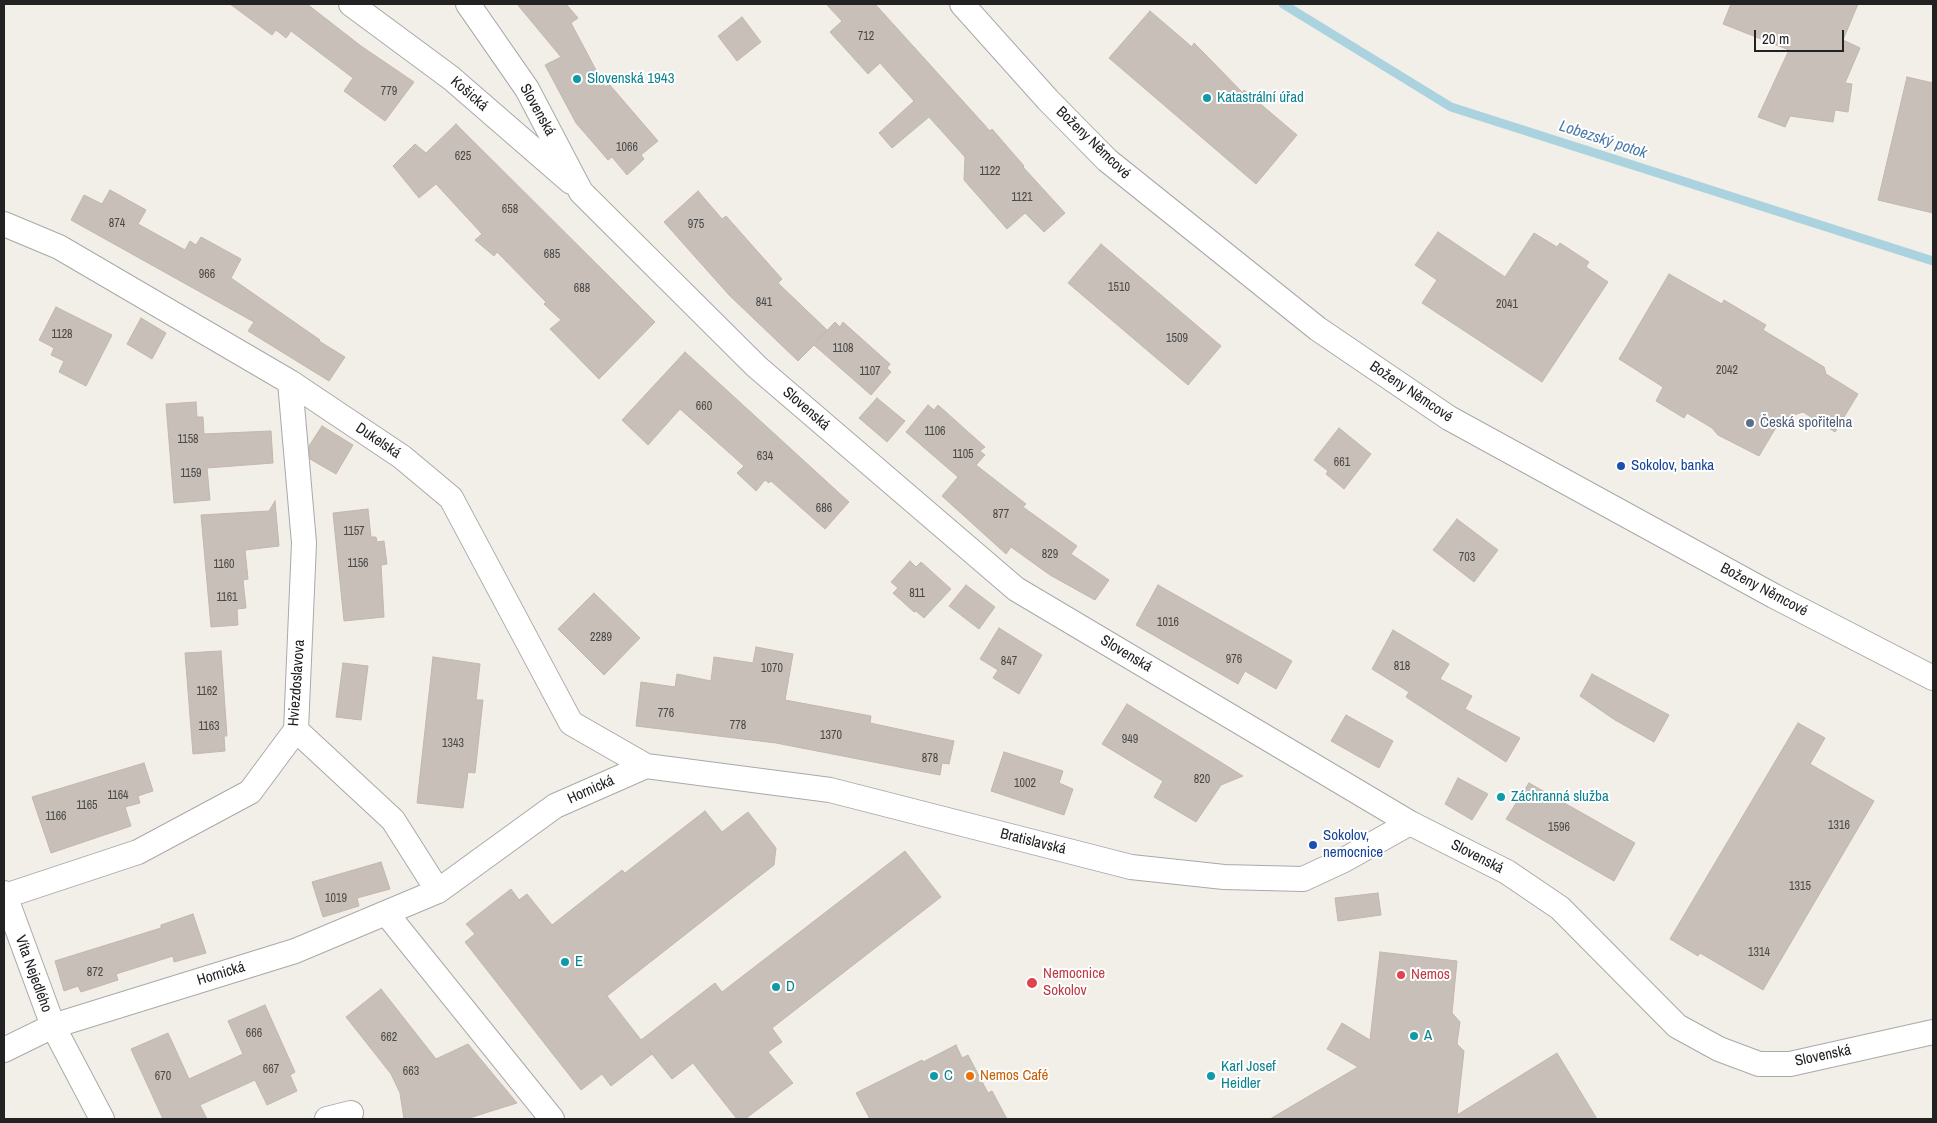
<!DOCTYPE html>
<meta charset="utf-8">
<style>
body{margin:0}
#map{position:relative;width:1937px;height:1123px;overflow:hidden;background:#f2efe9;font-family:"Archivo Narrow",sans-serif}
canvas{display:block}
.frame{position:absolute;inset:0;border:5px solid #222;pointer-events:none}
.scale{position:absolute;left:1754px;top:30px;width:90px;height:22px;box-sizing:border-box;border:2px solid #222;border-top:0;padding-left:6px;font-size:15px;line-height:18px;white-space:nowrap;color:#222;-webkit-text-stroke:4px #fff;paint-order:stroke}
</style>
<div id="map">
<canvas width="1937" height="1123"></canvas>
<div class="frame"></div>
<div class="scale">20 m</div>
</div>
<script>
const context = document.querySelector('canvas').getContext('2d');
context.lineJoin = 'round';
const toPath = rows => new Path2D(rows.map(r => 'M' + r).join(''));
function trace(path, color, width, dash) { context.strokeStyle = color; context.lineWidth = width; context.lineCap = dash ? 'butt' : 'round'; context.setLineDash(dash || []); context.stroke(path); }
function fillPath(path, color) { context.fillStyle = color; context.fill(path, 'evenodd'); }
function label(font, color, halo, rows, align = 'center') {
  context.font = font + ' "Archivo Narrow",sans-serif'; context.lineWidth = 4; context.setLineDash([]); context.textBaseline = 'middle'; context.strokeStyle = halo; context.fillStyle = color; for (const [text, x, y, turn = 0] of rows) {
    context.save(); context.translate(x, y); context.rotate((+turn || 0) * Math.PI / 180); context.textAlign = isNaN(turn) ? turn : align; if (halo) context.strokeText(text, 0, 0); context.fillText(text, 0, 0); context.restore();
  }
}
const stream = toPath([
 [1283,4,1451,107,1933,261]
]);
const building = toPath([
 [230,4,307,4,361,46,414,82,385,121,344,91,353,78,291,31,286,38,276,30,272,35,230,4],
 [517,4,566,4,578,18,571,23,605,87,609,84,658,141,641,155,644,159,627,175,612,157,608,160,576,123,545,65,561,57,517,4],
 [826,4,875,4,990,131,992,129,1024,166,1023,167,1065,213,1044,232,1025,213,1007,229,964,180,965,157,929,117,892,148,879,133,914,101,880,63,868,74,830,32,842,21,826,4],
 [1731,4,1858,4,1843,40,1860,48,1845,83,1852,84,1848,112,1835,110,1833,122,1790,116,1785,127,1758,117,1789,50,1723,24,1731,4],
 [1150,11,1192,47,1194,43,1204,53,1243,93,1244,90,1297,135,1256,184,1109,58,1150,11],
 [742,17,761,42,737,61,718,36,742,17],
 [1907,77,1933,83,1933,213,1878,200,1907,77],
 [456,124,655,322,599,379,550,329,561,320,544,304,546,302,497,252,494,256,475,240,482,234,436,184,419,198,393,166,415,144,426,153,456,124],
 [110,190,146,210,138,224,185,250,190,241,196,245,201,237,241,259,231,278,320,340,319,341,345,357,329,381,248,331,254,322,71,220,84,195,102,204,110,190],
 [698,191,722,219,726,216,782,279,778,283,827,330,816,342,835,322,840,327,843,322,890,364,887,368,891,372,871,395,814,345,798,361,729,295,664,222,698,191],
 [1438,232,1505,277,1534,233,1557,247,1560,243,1589,262,1586,267,1608,282,1542,382,1422,303,1437,280,1415,265,1438,232],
 [1101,244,1221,346,1188,385,1068,283,1101,244],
 [1669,274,1722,304,1724,300,1766,325,1763,330,1824,367,1826,374,1858,394,1835,432,1803,412,1781,419,1759,456,1718,435,1712,428,1687,413,1684,418,1656,401,1663,387,1619,359,1669,274],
 [56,307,112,335,86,386,59,372,64,361,51,355,54,348,39,340,56,307],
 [141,318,166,333,152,359,127,344,141,318],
 [685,352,849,502,825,529,771,481,769,483,765,480,756,491,737,473,744,466,680,409,648,445,622,420,685,352],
 [877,398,905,421,887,442,859,418,877,398],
 [196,402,197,417,203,417,204,434,271,431,273,463,207,468,210,500,174,503,166,404,196,402],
 [928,405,934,410,938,405,985,447,980,451,985,455,976,465,1026,504,1023,507,1077,546,1071,554,1109,580,1095,600,1050,575,1011,547,1006,554,942,496,958,477,906,432,928,405],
 [322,426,353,445,336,474,310,459,309,446,322,426],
 [1339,428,1371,454,1344,489,1326,474,1328,471,1314,460,1339,428],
 [275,501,279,546,245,550,248,579,243,580,246,608,237,609,238,625,211,627,201,515,269,511,275,501],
 [368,509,371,537,376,537,377,542,384,541,387,564,381,565,384,617,344,621,333,513,368,509],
 [1457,519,1498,550,1474,582,1433,550,1457,519],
 [910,561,916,567,921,562,951,589,924,618,916,611,914,612,893,593,898,588,891,582,910,561],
 [966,585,995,607,979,629,949,606,966,585],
 [1158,585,1292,661,1276,689,1245,671,1238,684,1136,625,1158,585],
 [594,593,640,638,604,675,558,629,594,593],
 [999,628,1042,655,1019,694,993,678,998,670,980,659,999,628],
 [1393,630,1449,664,1440,679,1472,696,1465,709,1520,738,1506,762,1406,697,1409,692,1372,669,1393,630],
 [756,647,793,654,785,700,871,716,870,723,954,741,949,764,942,763,940,775,776,743,636,726,641,682,675,687,677,674,711,681,714,657,753,663,756,647],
 [221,651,227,736,224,736,225,751,193,754,185,653,221,651],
 [433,657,480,664,476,700,483,700,475,773,468,772,463,808,417,803,433,657],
 [343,663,368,666,361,720,336,717,343,663],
 [1592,674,1669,715,1654,742,1615,720,1580,696,1592,674],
 [1127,704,1243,776,1221,785,1196,822,1154,797,1163,781,1102,744,1127,704],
 [1346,715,1393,741,1379,768,1331,741,1346,715],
 [1798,723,1825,738,1810,764,1874,801,1763,990,1700,953,1698,956,1670,939,1798,723],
 [1004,752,1063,771,1059,783,1073,789,1064,815,991,791,1004,752],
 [144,763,153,791,138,796,140,803,125,807,131,826,51,853,32,797,144,763],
 [1458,778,1488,794,1472,820,1445,804,1458,778],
 [1529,783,1635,843,1614,881,1506,819,1529,783],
 [705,811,722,832,748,812,776,848,774,865,607,996,641,1040,715,983,722,992,905,851,941,897,772,1028,782,1042,768,1052,793,1083,745,1119,737,1119,693,1063,672,1079,648,1049,652,1054,611,1086,602,1074,581,1090,465,942,475,934,466,924,511,889,519,900,527,894,552,925,622,870,625,873,705,811],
 [381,862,390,889,357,898,359,906,323,917,312,882,381,862],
 [1378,893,1381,915,1338,921,1335,898,1378,893],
 [193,914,206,953,174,962,173,956,116,974,118,980,81,992,78,986,64,991,55,961,161,928,161,925,193,914],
 [1380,952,1457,961,1452,1013,1460,1022,1457,1044,1464,1051,1457,1115,1557,1053,1597,1119,1270,1119,1358,1067,1327,1049,1342,1023,1370,1040,1380,952],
 [381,989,436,1059,468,1044,517,1103,466,1119,404,1119,400,1093,391,1074,346,1017,381,989],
 [265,1005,295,1072,290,1075,297,1091,267,1105,255,1080,200,1105,207,1119,163,1119,131,1049,168,1033,189,1079,243,1054,228,1021,265,1005],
 [956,1045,962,1058,968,1055,988,1093,992,1091,1007,1119,870,1119,856,1093,922,1060,923,1062,956,1045]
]);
const street = toPath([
 [351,4,451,78,571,182],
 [468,4,527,89,581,192,757,367,1016,589,1410,823,1507,872,1560,908,1677,1026,1719,1049,1759,1064,1790,1064,1933,1032],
 [962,4,1048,100,1107,160,1318,329,1449,418,1774,596,1933,678],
 [4,224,59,247,290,382,402,457,451,498,571,723,646,766,830,790,1131,867,1224,877,1303,879,1344,860,1410,823],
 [296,730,393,820,438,891],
 [4,893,53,1026,102,1119],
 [5,896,138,852,250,792,296,730,304,543,290,382],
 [386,913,552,1119],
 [4,1050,53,1026,295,951,438,891,555,806,646,766],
 [327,1119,351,1113]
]);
const markers = [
 [577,79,5,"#0f9aa8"],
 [1207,98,5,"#0f9aa8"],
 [1750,423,5,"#5c6f8a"],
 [1621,466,5,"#1a4fb4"],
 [1501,797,5,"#0f9aa8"],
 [1313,845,5,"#1a4fb4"],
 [565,962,5,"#0f9aa8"],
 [1401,975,5,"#e0444e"],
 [1032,983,6,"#e0444e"],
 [776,987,5,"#0f9aa8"],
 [1414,1036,5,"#0f9aa8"],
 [934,1076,5,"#0f9aa8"],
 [970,1076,5,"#e8710a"],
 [1211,1076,5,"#0f9aa8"]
];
const numberNames = [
 ["712",866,37],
 ["779",389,92],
 ["1066",627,148],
 ["625",463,157],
 ["1122",990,172],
 ["1121",1022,198],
 ["658",510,210],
 ["874",117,224],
 ["975",696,225],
 ["685",552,255],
 ["966",207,275],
 ["1510",1119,288],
 ["688",582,289],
 ["841",764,303],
 ["2041",1507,305],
 ["1128",62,335],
 ["1509",1177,339],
 ["1108",843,349],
 ["2042",1727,371],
 ["1107",870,372],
 ["660",704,407],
 ["1106",935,432],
 ["1158",188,440],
 ["1105",963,455],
 ["634",765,457],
 ["661",1342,463],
 ["1159",191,474],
 ["686",824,509],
 ["877",1001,515],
 ["1157",354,532],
 ["829",1050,555],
 ["703",1467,558],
 ["1156",358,564],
 ["1160",224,565],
 ["811",917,594],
 ["1161",227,598],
 ["1016",1168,623],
 ["2289",601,638],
 ["976",1234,660],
 ["847",1009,662],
 ["818",1402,667],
 ["1070",772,669],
 ["1162",207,692],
 ["776",666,714],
 ["778",738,726],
 ["1163",209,727],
 ["1370",831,736],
 ["949",1130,740],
 ["1343",453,744],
 ["878",930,759],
 ["820",1202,780],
 ["1002",1025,784],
 ["1164",118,796],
 ["1165",87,806],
 ["1166",56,817],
 ["1316",1839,826],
 ["1596",1559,828],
 ["1315",1800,887],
 ["1019",336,899],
 ["1314",1759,953],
 ["872",95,973],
 ["666",254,1034],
 ["662",389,1038],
 ["667",271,1070],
 ["663",411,1072],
 ["670",163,1077]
];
const cultureNames = [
 ["Slovenská 1943",587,79],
 ["Katastrální úřad",1217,98],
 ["Záchranná služba",1511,797],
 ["E",575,962],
 ["D",786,987],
 ["A",1424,1036],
 ["Karl Josef",1221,1067],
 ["Heidler",1221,1084],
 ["C",944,1076]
];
const streetNames = [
 ["Košická",469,94,41],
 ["Slovenská",537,110,61],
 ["Boženy Němcové",1093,143,44],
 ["Boženy Němcové",1411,392,34],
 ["Slovenská",806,409,41],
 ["Dukelská",378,441,34],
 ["Boženy Němcové",1764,590,28],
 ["Slovenská",1126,654,31],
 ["Hviezdoslavova",297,683,-86],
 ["Hornická",591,790,-24],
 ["Bratislavská",1033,842,14],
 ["Slovenská",1477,857,27],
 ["Víta Nejedlého",33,974,70],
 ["Hornická",221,974,-17],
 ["Slovenská",1823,1056,-12]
];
const serviceNames = [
 ["Česká spořitelna",1760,423]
];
const transitNames = [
 ["Sokolov, banka",1631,466],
 ["Sokolov,",1323,836],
 ["nemocnice",1323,853]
];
const healthNames = [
 ["Nemocnice",1043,974],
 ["Sokolov",1043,991],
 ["Nemos",1411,975]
];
const foodNames = [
 ["Nemos Café",980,1076]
];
const waterNames = [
 ["Lobezský potok",1603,140,18]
];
trace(stream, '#aad3df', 9);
fillPath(building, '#c7bfb8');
trace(building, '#c4b6ab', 1);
trace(street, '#a9a9a9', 26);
trace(street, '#fff', 24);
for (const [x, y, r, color] of markers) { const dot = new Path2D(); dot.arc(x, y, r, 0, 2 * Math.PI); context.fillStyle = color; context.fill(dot); trace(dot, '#fff', 2); }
label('12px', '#4b4948', null, numberNames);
label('15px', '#0d838f', '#fff', cultureNames, 'left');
label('15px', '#222', '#fff', streetNames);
label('15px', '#4e5e75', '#fff', serviceNames, 'left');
label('15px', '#164399', '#fff', transitNames, 'left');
label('15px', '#be3a42', '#fff', healthNames, 'left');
label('15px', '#c56008', '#fff', foodNames, 'left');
label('italic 16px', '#4a7aab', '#fff', waterNames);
</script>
